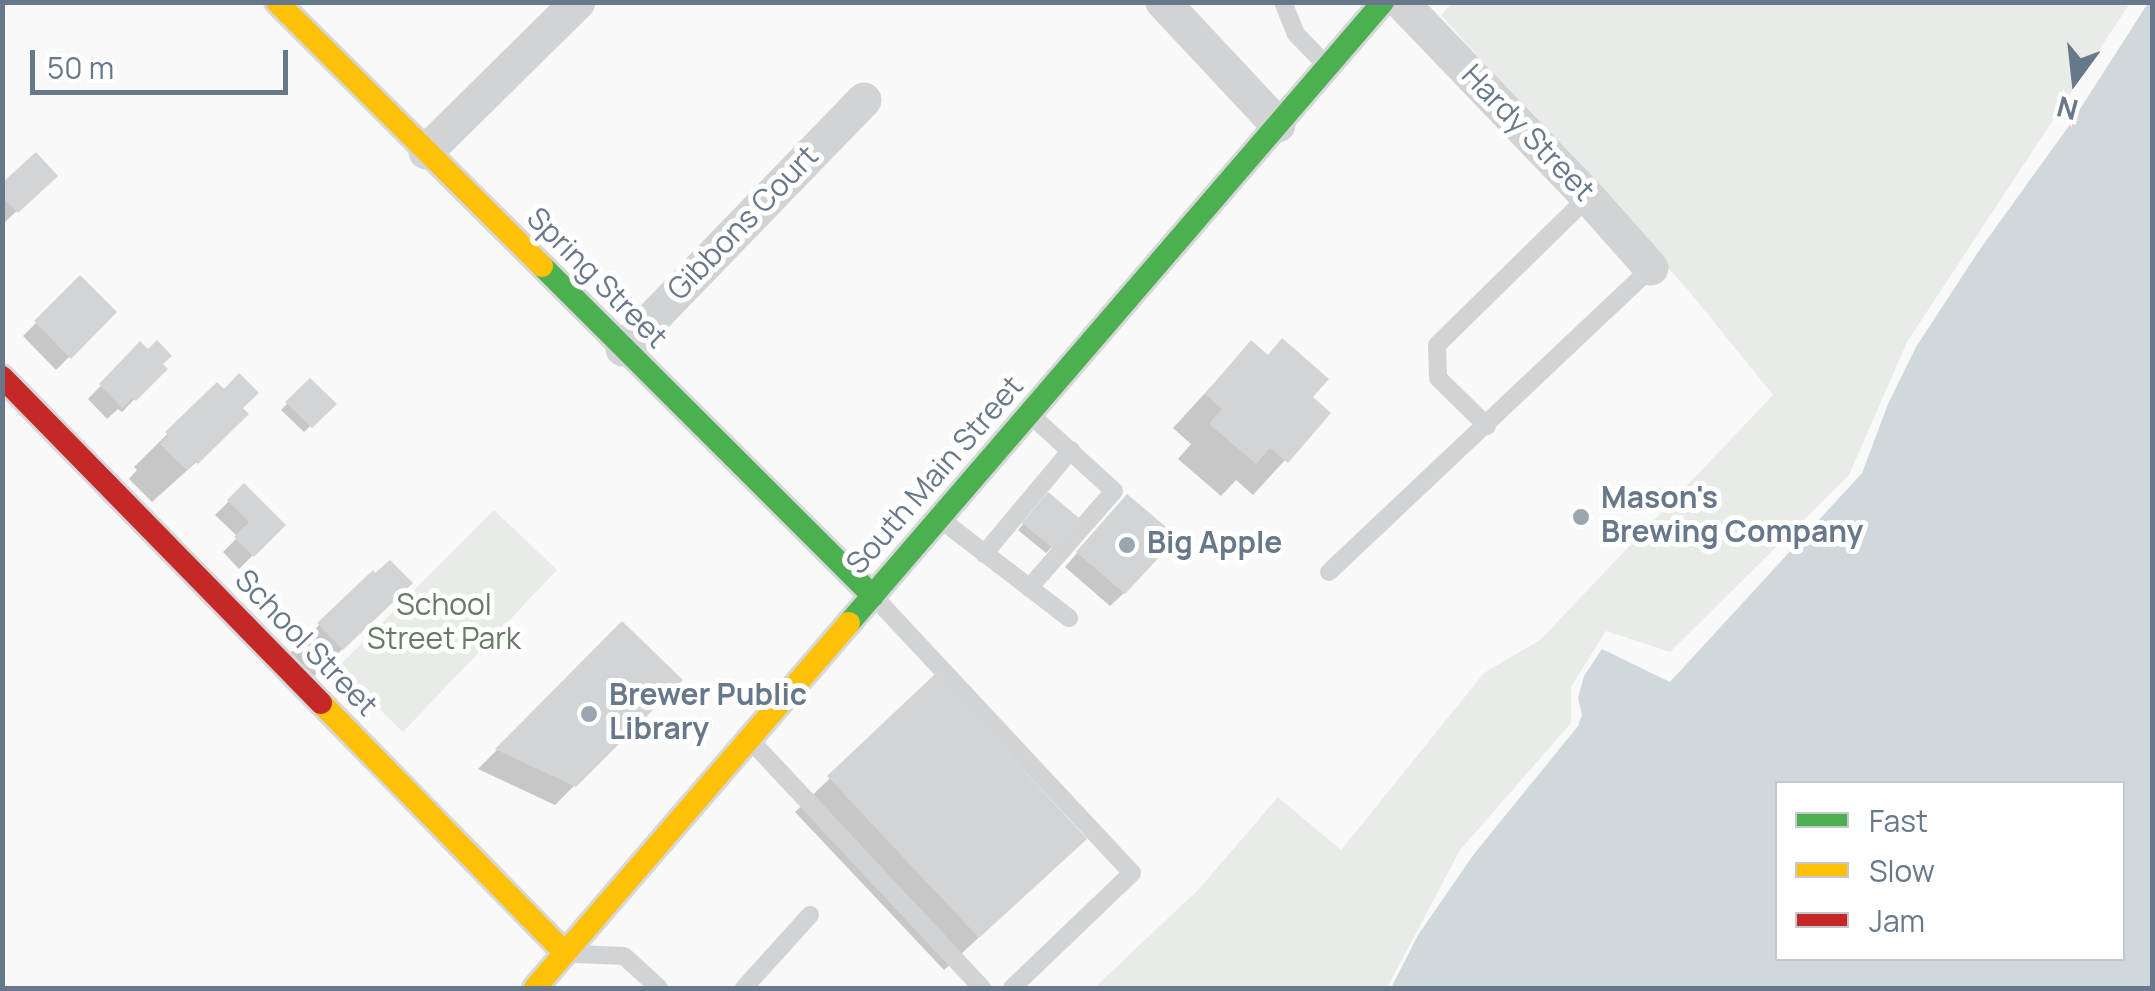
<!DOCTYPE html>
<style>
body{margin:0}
#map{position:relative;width:2155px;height:991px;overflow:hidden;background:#f9f9f9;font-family:Manrope,sans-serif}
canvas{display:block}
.frame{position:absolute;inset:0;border:5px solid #67788b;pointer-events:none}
.legend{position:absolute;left:1775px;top:781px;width:350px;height:180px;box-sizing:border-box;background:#fff;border:2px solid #c2c9d1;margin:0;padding:12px 18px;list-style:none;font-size:30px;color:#67788b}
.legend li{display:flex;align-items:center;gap:20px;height:50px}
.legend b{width:50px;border:2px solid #c2c9d1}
.north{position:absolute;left:2025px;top:30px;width:100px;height:100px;-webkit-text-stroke:8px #fff;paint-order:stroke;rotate:195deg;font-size:28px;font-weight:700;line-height:40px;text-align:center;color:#67788b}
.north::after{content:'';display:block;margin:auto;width:35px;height:45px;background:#67788b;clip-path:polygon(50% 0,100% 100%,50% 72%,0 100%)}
.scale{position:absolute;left:30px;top:50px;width:258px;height:45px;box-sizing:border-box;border:5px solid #67788b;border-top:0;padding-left:12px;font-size:30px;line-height:35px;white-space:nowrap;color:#67788b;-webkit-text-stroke:8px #fff;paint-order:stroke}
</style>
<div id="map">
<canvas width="2155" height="991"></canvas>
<div class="frame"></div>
<ul class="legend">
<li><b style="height:12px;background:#4caf50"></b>Fast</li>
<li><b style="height:12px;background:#ffc107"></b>Slow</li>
<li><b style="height:12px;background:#c62828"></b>Jam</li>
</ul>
<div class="north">N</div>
<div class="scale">50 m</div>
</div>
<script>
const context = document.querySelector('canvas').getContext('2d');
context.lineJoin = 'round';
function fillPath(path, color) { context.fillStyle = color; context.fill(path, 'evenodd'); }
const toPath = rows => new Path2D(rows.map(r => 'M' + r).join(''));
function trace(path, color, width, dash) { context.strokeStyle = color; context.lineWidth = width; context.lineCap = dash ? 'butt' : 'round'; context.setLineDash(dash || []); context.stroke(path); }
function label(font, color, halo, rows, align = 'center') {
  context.font = font + ' Manrope,sans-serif'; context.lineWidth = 10; context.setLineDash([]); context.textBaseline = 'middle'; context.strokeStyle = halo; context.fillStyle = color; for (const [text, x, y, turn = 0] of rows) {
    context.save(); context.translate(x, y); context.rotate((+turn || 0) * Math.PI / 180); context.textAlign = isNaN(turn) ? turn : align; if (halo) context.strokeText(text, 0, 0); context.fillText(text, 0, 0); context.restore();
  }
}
const green = toPath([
 [1452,3,2130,3,1907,342,1849,475,1670,652,1606,631,1571,687,1571,723,1460,850,1387,988,1094,988,1198,890,1278,797,1341,850,1484,673,1540,640,1773,395,1688,290,1441,15],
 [494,510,557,570,403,732,337,668]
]);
const water = toPath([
 [2148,3,2152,3,2152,988,1391,988,1418,935,1474,854,1578,726,1582,715,1578,698,1584,676,1602,649,1670,682,1862,473,1888,404,1916,347,1978,252,2071,123],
 [1778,784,2122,784,2122,958,1778,958]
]);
const shadow = toPath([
 [55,175,3,224,2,187],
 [80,279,114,312,56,370,23,336],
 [1251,343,1328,413,1253,495,1236,480,1221,496,1178,459,1191,444,1173,428],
 [140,345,164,369,122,412,118,409,107,419,88,399],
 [310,381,333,404,304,432,281,410],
 [217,385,212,448,152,502,129,479,137,470,134,467],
 [244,486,283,525,239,569,223,552,238,537,215,515],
 [1042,501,1052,547,1046,553,1018,530],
 [1114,510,1124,593,1110,606,1065,567],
 [372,574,376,617,308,682,285,658],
 [622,624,679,680,555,805,478,769],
 [935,677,1084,839,944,970,795,812]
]);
const building = toPath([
 [36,152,58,176,18,213,2,197,2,183],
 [80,275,117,312,71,359,34,321],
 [1282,338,1329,379,1313,397,1331,413,1288,463,1270,448,1256,464,1209,424,1222,409,1205,394,1251,340,1268,355],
 [157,340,172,356,163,364,168,369,136,401,133,398,122,408,99,384,140,341,148,349],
 [239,373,259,393,243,408,249,414,198,464,195,462,187,470,160,444,168,435,165,432,217,382,224,389],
 [310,378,337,404,312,428,285,402],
 [244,483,286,525,254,557,234,537,249,522,227,500],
 [1048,492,1079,518,1054,549,1022,523],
 [1127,494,1178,537,1125,594,1076,552],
 [390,560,413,583,343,650,317,623,373,570,375,573],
 [622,621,683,680,576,787,495,749],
 [935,674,1087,839,979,938,827,776]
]);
const lane = toPath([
 [1283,2,1296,34,1324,63],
 [1487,426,1438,378,1437,345,1588,197],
 [944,522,1069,618],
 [984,554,1071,450],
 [1329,572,1651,268],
 [1029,588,1114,491,1033,417],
 [878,601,1132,873,1012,988],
 [753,743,982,988],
 [576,954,624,956,659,988],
 [744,988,810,915]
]);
const street = toPath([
 [1163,2,1278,125],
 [1401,2,1588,197,1651,268],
 [426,152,578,2],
 [623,349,864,100]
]);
const fast = toPath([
 [542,266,873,596],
 [849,623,1383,2]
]);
const slow = toPath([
 [277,2,542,266],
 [321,703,565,953],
 [535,988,849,623]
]);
const jam = toPath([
 [2,377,321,703]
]);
const markers = [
 [1581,517,10,"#9aa5b2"],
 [1127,545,10,"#9aa5b2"],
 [589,714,10,"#9aa5b2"]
];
const streetNames = [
 ["Hardy Street",1527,134,46],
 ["Gibbons Court",744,224,-46],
 ["Spring Street",596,279,45],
 ["South Main Street",936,476,-49],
 ["School Street",305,644,46]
];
const poiNames = [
 ["Mason's",1601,500],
 ["Brewing Company",1601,534],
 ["Big Apple",1147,545],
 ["Brewer Public",609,697],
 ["Library",609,731]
];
const parkNames = [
 ["School",444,607],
 ["Street Park",444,641]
];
fillPath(green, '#e8ece7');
fillPath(water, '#d0d8dc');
fillPath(shadow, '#0003');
fillPath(building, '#d2d4d5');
trace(fast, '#d6d7d8', 28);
trace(slow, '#d6d7d8', 28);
trace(jam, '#d6d7d8', 28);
trace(lane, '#d2d3d4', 18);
trace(street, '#d2d3d4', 35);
trace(fast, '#4caf50', 22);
trace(slow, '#ffc107', 22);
trace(jam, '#c62828', 22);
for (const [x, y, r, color] of markers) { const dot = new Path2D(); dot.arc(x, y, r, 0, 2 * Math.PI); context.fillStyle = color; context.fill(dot); trace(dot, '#fff', 4); }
label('30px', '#67788b', '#fff', streetNames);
label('bold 30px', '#67788b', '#fff', poiNames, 'left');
label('30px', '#667b63', '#fff', parkNames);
</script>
